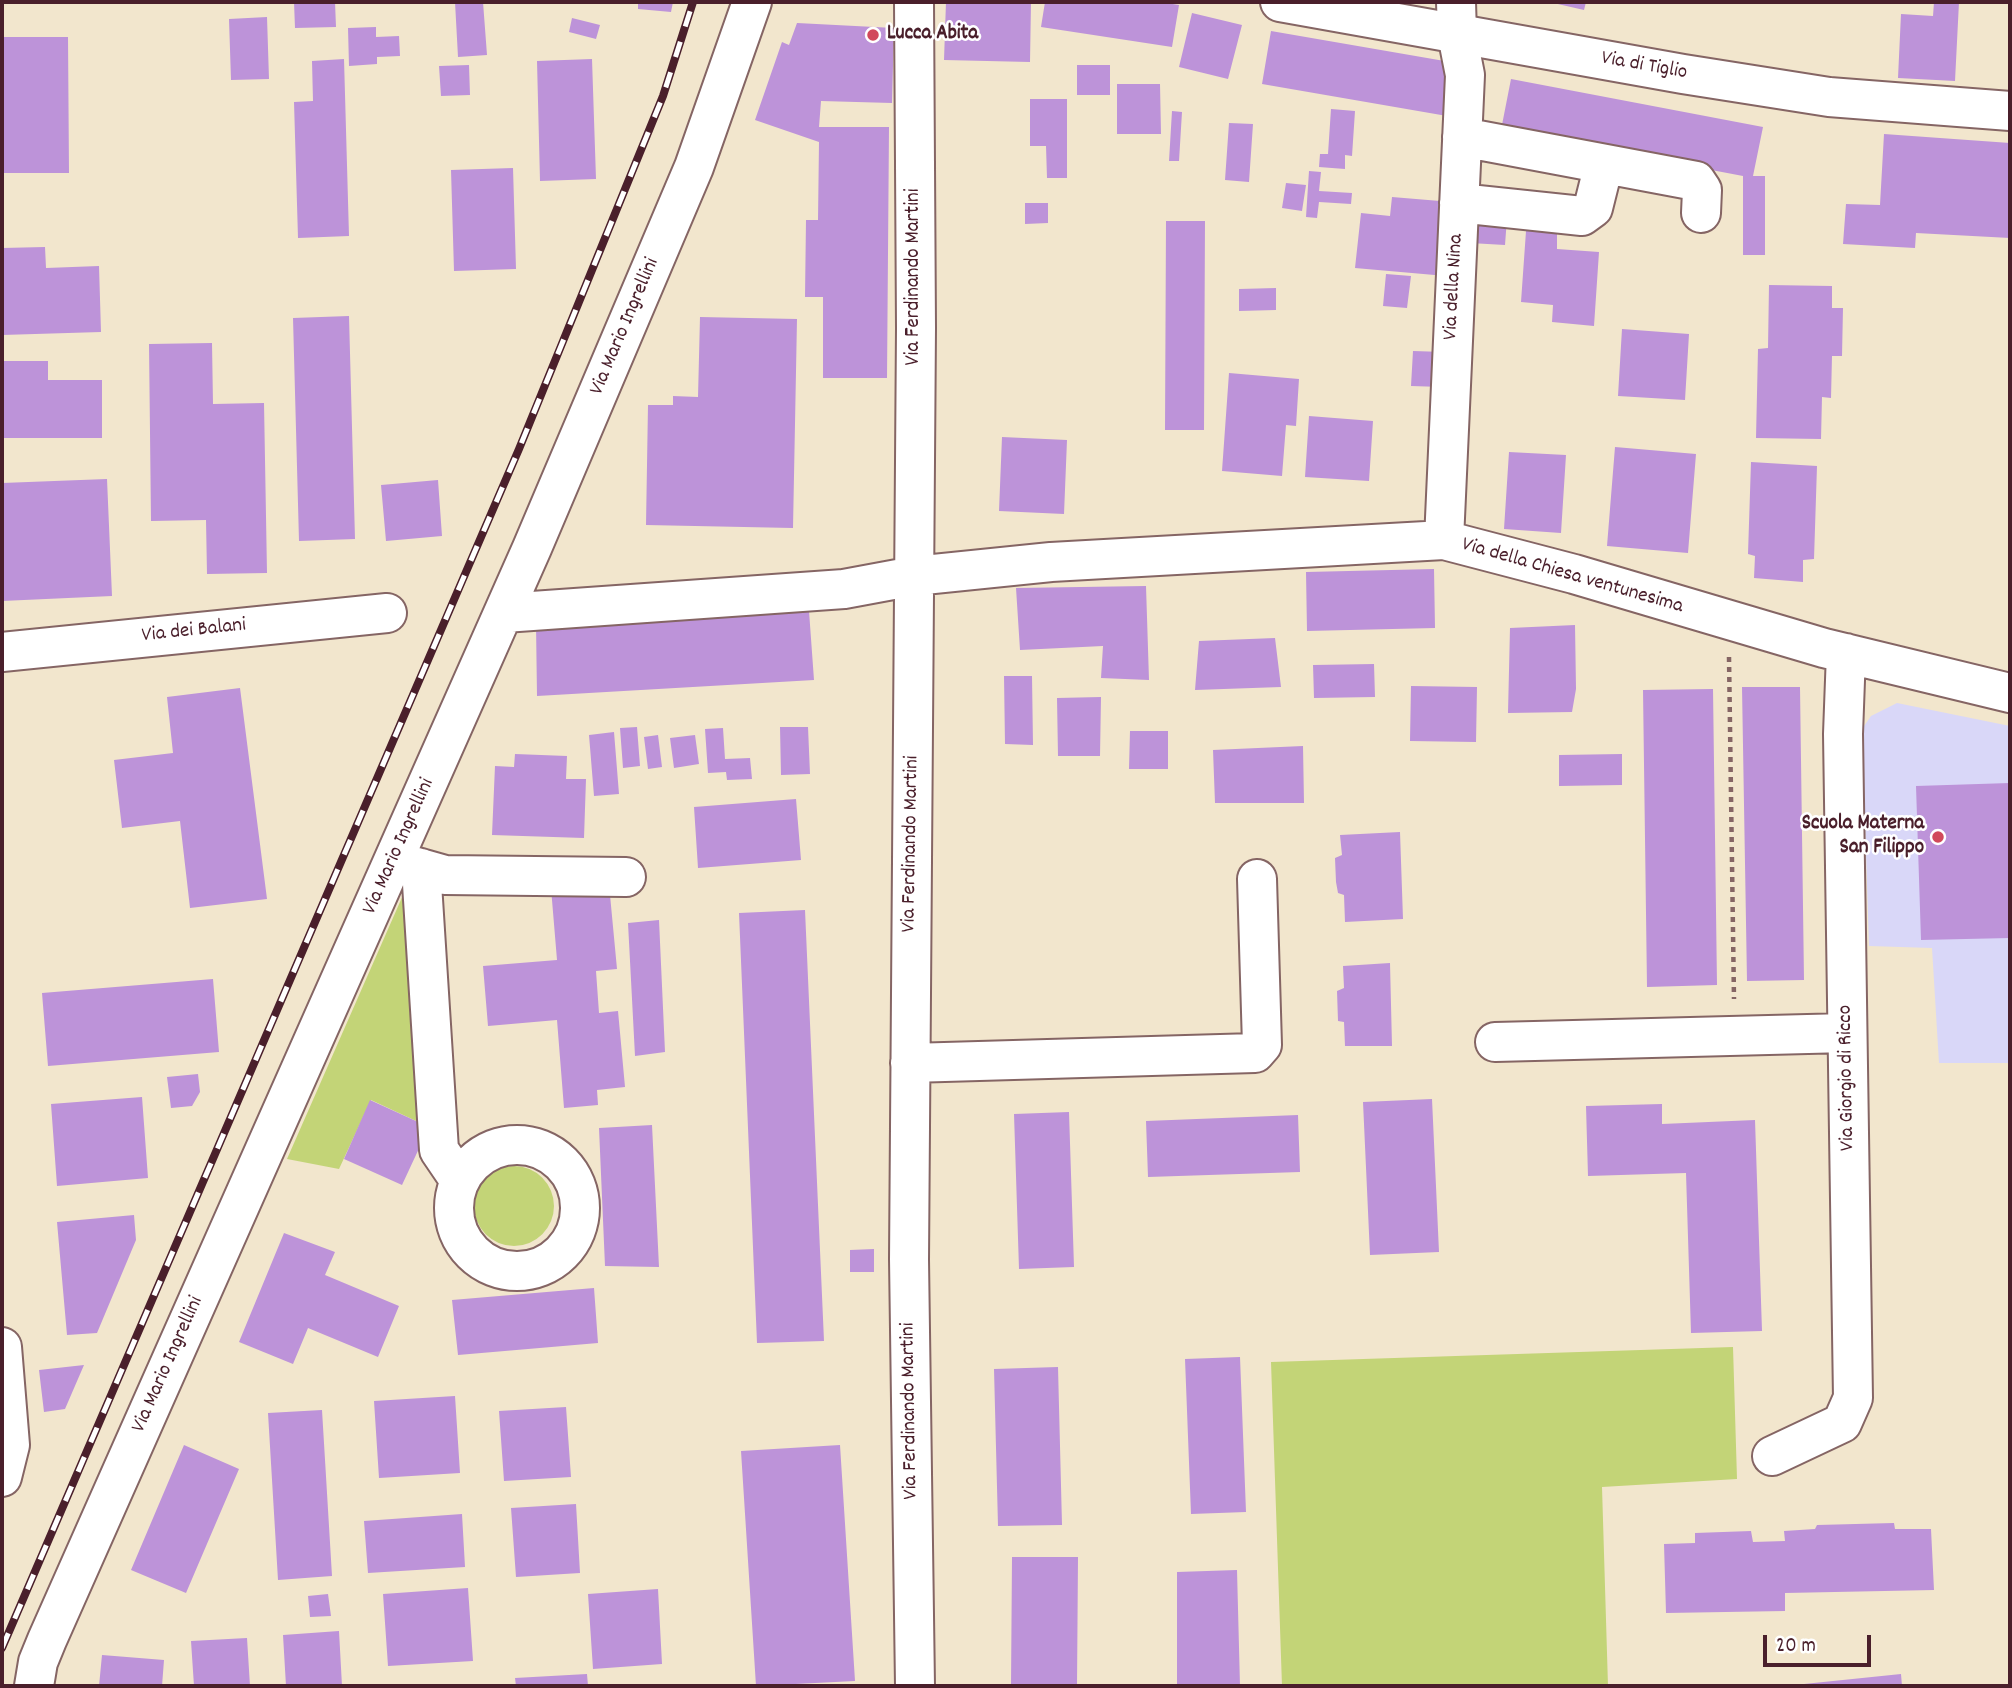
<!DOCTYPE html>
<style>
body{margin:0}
#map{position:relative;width:2012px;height:1688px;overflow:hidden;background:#f2e6cd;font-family:Dekko,sans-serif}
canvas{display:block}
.frame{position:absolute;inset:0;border:4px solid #4a1f2b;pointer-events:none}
.scale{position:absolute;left:1763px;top:1635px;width:108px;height:32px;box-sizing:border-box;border:4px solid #4a1f2b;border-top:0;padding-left:9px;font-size:21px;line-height:24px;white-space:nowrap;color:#4a1f2b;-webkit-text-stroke:5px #fff;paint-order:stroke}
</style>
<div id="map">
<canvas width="2012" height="1688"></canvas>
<div class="frame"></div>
<div class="scale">20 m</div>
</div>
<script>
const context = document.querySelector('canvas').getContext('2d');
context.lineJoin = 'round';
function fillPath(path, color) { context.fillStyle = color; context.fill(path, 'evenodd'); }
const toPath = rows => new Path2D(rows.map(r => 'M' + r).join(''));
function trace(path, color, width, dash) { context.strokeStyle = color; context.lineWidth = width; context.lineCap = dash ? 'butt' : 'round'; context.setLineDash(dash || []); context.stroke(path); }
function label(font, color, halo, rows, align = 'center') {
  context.font = font + ' Dekko,sans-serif'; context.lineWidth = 5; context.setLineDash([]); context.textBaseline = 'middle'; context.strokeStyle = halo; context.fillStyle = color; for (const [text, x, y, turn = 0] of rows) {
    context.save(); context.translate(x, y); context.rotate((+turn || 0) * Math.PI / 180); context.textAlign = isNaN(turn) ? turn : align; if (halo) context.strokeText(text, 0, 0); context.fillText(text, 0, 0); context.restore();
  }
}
const built = toPath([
 [1897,703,2010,726,2010,1063,1939,1063,1932,948,1869,946,1862,729,1871,716]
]);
const green = toPath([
 [407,886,429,1127,371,1100,339,1169,287,1159],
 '474 1206a40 40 0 1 1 80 0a40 40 0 1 1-80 0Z',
 [1733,1347,1737,1479,1602,1487,1608,1686,1282,1686,1271,1362]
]);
const building = toPath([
 [294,2,335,2,336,27,295,28],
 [455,2,483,2,487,55,458,57],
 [638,2,673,2,671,12,638,9],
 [946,2,1031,2,1030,62,944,60],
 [1045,2,1160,2,1179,5,1172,47,1041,27],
 [1549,2,1586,2,1584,10],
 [1934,2,1959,2,1955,81,1898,78,1901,14,1933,16],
 [1192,13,1242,25,1228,79,1179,67],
 [267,17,269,79,231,80,229,19],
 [572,18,600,25,596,39,569,32],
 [797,23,894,28,892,103,821,101,819,127,889,127,887,378,823,378,823,297,805,297,806,220,818,220,819,142,755,120,782,42,789,45],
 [376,27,376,37,399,36,400,56,377,57,377,64,349,66,348,28],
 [1271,31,1456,63,1447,116,1262,84],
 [2,37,68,37,69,173,2,173],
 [344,59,349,236,298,238,294,102,313,101,312,61],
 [592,59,596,179,540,181,537,61],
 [469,65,470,95,441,96,439,66],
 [1077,65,1110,65,1110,95,1077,95],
 [1511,79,1763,127,1753,176,1765,176,1765,255,1743,255,1743,176,1501,130],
 [1117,84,1160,84,1161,134,1117,134],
 [1030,99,1067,99,1067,178,1047,178,1046,146,1030,146],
 [1331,109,1355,111,1352,156,1345,155,1345,169,1319,167,1320,154,1328,154],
 [1172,111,1182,112,1179,161,1169,161],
 [1229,123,1253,124,1249,182,1225,180],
 [1884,134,2010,143,2010,238,1916,233,1915,248,1843,244,1846,204,1880,205],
 [513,168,516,269,454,271,451,170],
 [1309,171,1321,172,1319,191,1352,193,1351,204,1319,202,1317,218,1306,217],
 [1286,183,1306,185,1302,211,1282,208],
 [1392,197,1452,202,1446,276,1355,268,1361,213,1390,216],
 [1025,203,1048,203,1048,223,1025,224],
 [1472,216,1507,218,1505,245,1470,243],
 [1527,217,1557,219,1557,249,1599,252,1594,326,1552,322,1553,305,1521,302],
 [1166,221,1205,221,1204,430,1165,430],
 [45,247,46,268,99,266,101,332,2,335,2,248],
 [1386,274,1411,276,1407,308,1383,306],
 [1769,285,1832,286,1832,308,1843,308,1842,356,1832,356,1831,398,1822,397,1821,439,1756,438,1758,349,1768,348],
 [1276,288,1276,310,1239,311,1239,289],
 [349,316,355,539,299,541,293,318],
 [700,317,797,319,793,528,646,525,648,405,673,405,673,396,698,397],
 [1622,329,1689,334,1685,400,1618,396],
 [212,343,213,404,264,403,267,573,207,574,206,520,151,521,149,344],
 [1413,351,1444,352,1442,387,1411,386],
 [2,361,48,361,48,380,102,380,102,438,2,438],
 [1229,373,1299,379,1296,426,1286,425,1282,476,1222,471],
 [1309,416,1373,421,1369,481,1305,477],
 [1002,437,1067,440,1064,514,999,511],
 [1615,447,1696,454,1688,553,1607,546],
 [1509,452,1566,455,1561,533,1504,529],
 [1751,462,1817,466,1814,559,1803,560,1803,582,1754,578,1755,556,1748,554],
 [107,479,112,596,2,601,2,483],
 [438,480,442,536,386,541,381,485],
 [1434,569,1435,628,1307,631,1306,572],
 [1146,586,1149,680,1101,678,1103,646,1020,650,1016,588],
 [809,611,814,680,537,696,536,624],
 [1575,625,1576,689,1572,712,1508,713,1510,628],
 [1275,638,1281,687,1195,690,1199,641],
 [1374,664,1375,697,1314,698,1313,665],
 [1004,676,1032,676,1033,745,1005,744],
 [1411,686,1477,687,1476,742,1410,741],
 [1742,687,1800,687,1804,980,1747,981],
 [240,688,267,899,190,908,180,821,122,828,114,760,173,753,167,697],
 [1713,689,1717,985,1647,987,1643,690],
 [1101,697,1100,756,1058,756,1057,698],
 [637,727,640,766,623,768,620,728],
 [780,727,808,727,810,774,781,775],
 [723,728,725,759,750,758,752,779,727,780,726,772,708,773,705,729],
 [1130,731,1168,731,1168,769,1129,769],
 [614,732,619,794,594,796,589,735],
 [658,735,662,767,648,769,644,737],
 [695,735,699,764,674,768,670,738],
 [1303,746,1304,803,1215,803,1213,750],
 [515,754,567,756,566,779,586,779,584,838,492,835,495,766,514,767],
 [1622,754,1622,785,1559,786,1559,755],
 [2010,783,2010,938,1921,940,1916,786],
 [796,799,801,860,698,868,694,807],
 [1400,832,1403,919,1345,922,1344,895,1338,893,1336,882,1335,858,1342,855,1340,835],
 [584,885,585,897,610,895,617,969,596,971,599,1013,618,1011,625,1087,597,1090,598,1105,564,1108,557,1020,488,1026,483,966,557,960,551,888],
 [805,910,824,1341,757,1343,739,913],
 [659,920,665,1052,635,1056,628,923],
 [1390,963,1392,1046,1345,1046,1344,1022,1338,1021,1337,991,1344,988,1343,966],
 [213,979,219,1052,48,1066,42,993],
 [198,1074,200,1092,192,1106,171,1108,167,1077],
 [142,1097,148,1178,57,1186,51,1104],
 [1432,1099,1439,1252,1370,1255,1363,1102],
 [370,1100,429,1127,402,1185,344,1159],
 [1662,1104,1662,1124,1755,1120,1762,1331,1691,1333,1686,1173,1588,1176,1586,1106],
 [1069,1112,1074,1267,1019,1269,1014,1114],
 [1298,1115,1300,1172,1148,1177,1146,1121],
 [652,1125,659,1267,605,1266,599,1128],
 [134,1215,136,1240,97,1333,67,1335,57,1222],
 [284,1233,335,1252,325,1275,399,1306,378,1357,308,1328,293,1364,239,1342],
 [874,1249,874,1272,850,1272,850,1250],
 [594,1288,598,1343,458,1355,452,1300],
 [1240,1357,1246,1512,1191,1514,1185,1359],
 [84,1365,65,1409,44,1412,39,1370],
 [1058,1367,1062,1525,998,1526,994,1369],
 [455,1396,460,1473,379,1478,374,1401],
 [566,1407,571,1477,504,1481,499,1411],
 [322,1410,332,1576,278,1580,268,1413],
 [184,1445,239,1469,186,1593,131,1570],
 [840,1445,855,1681,756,1686,741,1451],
 [576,1504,580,1573,516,1577,511,1508],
 [462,1514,465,1567,368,1573,364,1521],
 [1894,1523,1895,1529,1931,1529,1934,1590,1785,1593,1785,1611,1666,1613,1664,1544,1695,1543,1695,1533,1751,1531,1753,1542,1785,1541,1784,1531,1815,1529,1817,1525],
 [1012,1557,1078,1557,1077,1686,1011,1686],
 [1237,1570,1240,1686,1177,1686,1177,1572],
 [468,1588,473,1661,388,1666,383,1594],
 [658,1589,662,1664,593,1669,588,1594],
 [328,1594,331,1616,310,1617,308,1596],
 [339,1631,342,1686,286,1686,283,1635],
 [247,1638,250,1686,194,1686,191,1641],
 [102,1655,164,1660,162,1686,99,1686],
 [587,1674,588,1686,516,1686,515,1678],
 [1901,1674,1902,1686,1804,1686,1804,1684]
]);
const path = toPath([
 [1729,657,1734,999]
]);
const minor = toPath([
 [914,2,916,328,909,1259,915,1686],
 [1462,137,1696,181,1702,190,1701,213],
 [1459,203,1582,216,1593,208,1604,164],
 [1444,540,1465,75,1457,34,1456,2],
 [504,613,844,589,914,576,1051,562,1444,540,1574,574,1824,648,2010,693],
 [2,652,387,613],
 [399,862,445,875,626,877],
 [421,868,439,1150,456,1175,466,1170],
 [1495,1042,1847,1033],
 [910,1063,1255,1053,1262,1045,1257,879],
 '454 1208a63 63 0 1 1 126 0a63 63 0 1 1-126 0Z',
 [2,1347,10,1445,2,1477],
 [1772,1456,1842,1423,1853,1398,1843,734,1846,653],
 [34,1686,38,1662,47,1640,532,548,694,167,752,2]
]);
const major = toPath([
 [1280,2,1683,74,1829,97,2010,111]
]);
const rail = toPath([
 [2,1648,519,449,663,96,693,2]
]);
const markers = [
 [873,35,7,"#d1495b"],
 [1938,837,7,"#d1495b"]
];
const poiNames = [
 ["Lucca Abita",887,35],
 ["Scuola Materna",1924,825,"right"],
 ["San Filippo",1924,849,"right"]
];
const streetNames = [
 ["Via di Tiglio",1644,67,10],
 ["Via Ferdinando Martini",915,277,-90],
 ["Via della Nina",1455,287,-87],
 ["Via Mario Ingrellini",626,327,-67],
 ["Via della Chiesa ventunesima",1572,577,16],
 ["Via dei Balani",194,632,-6],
 ["Via Ferdinando Martini",912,844,-89],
 ["Via Mario Ingrellini",400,847,-66],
 ["Via Giorgio di Ricco",1848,1078,-91],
 ["Via Mario Ingrellini",169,1365,-66],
 ["Via Ferdinando Martini",911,1411,-91]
];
fillPath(built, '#d9d7f8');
fillPath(green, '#c3d477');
fillPath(building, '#bd93d9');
trace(minor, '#856564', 42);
trace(major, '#856564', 42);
trace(path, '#856564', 4.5, [5, 5]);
trace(minor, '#fff', 38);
trace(major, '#fff', 38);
trace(rail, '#4a1f2b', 8);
trace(rail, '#fff', 5, [16]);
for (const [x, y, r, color] of markers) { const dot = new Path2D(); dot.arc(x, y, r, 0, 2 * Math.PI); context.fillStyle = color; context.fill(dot); trace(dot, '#fff', 2.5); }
label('bold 21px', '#4a1f2b', '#fff', poiNames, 'left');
label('21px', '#4a1f2b', '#fff', streetNames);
</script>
